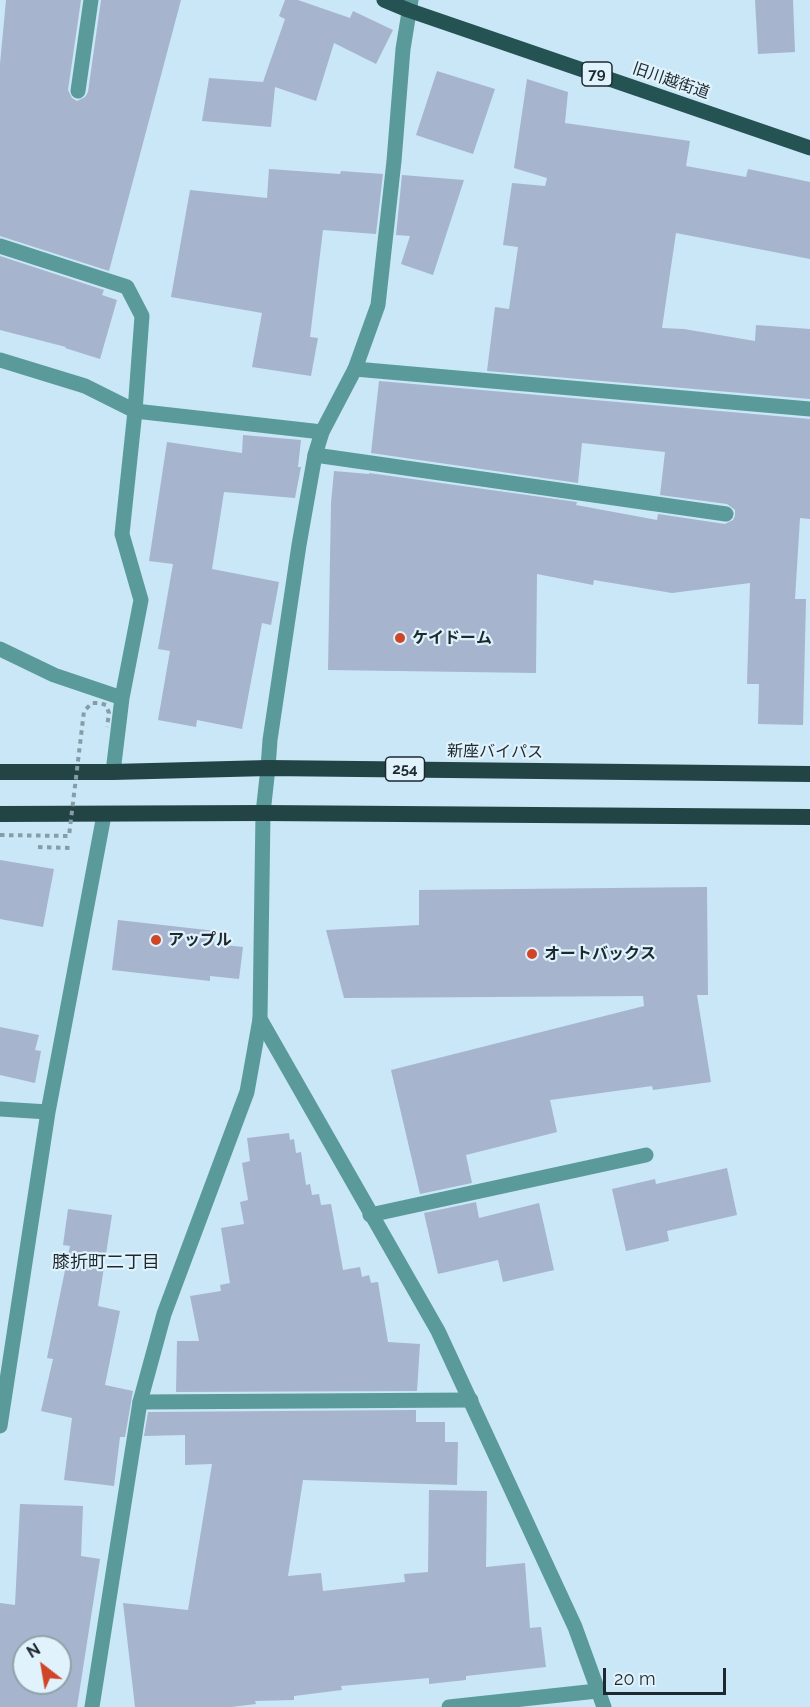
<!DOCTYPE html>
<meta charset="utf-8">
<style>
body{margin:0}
#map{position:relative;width:810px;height:1707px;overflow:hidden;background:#c9e7f6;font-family:Raleway,sans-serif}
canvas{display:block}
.north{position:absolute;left:12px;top:1635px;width:60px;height:60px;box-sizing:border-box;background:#e0f2fb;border:2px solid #92a2a9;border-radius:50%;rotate:329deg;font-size:16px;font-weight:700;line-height:24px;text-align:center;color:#1e292f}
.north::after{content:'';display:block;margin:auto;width:21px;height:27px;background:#d04528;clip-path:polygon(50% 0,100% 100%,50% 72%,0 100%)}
.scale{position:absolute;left:603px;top:1668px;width:123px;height:27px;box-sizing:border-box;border:3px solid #1e292f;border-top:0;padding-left:8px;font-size:18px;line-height:21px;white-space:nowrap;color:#1e292f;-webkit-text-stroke:4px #e0f2fb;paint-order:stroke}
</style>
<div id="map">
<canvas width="810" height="1707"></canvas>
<div class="north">N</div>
<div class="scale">20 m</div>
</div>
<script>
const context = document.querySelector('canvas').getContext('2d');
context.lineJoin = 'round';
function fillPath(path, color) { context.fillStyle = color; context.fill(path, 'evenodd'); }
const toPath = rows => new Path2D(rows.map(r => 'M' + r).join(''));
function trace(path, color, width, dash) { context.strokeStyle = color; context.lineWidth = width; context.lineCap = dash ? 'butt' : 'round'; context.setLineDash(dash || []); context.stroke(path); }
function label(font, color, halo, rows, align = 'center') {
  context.font = font + ' Raleway,"Noto Sans JP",sans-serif'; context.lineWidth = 4.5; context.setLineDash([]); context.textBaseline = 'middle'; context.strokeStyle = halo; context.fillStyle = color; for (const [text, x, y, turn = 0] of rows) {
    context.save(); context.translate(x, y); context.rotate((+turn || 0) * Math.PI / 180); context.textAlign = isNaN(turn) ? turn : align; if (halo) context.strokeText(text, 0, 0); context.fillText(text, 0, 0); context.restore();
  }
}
const building = toPath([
 [6,0,81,0,68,90,72,98,77,101,85,97,88,92,101,0,181,0,109,271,0,236,0,64],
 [285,0,298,0,350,18,353,11,393,30,376,64,334,43,316,101,275,87,271,127,202,121,209,78,263,82,285,19,279,16],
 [755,0,793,0,795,52,758,54],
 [437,71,495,89,473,154,416,135],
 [527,79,568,92,565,123,690,141,686,166,746,177,748,169,810,182,810,259,676,233,662,328,684,329,755,341,756,325,810,329,810,399,487,371,495,307,509,309,518,247,503,245,512,183,545,186,547,178,514,168],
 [269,169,340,174,341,171,383,174,376,234,323,230,310,337,318,338,311,376,252,367,262,313,171,297,190,190,267,198],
 [402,175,464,180,433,275,401,264,410,236,396,235],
 [0,256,104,290,102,295,117,300,100,359,65,348,66,347,0,330],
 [379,381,810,419,810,519,800,518,795,599,806,599,803,725,758,724,759,684,747,684,750,583,672,593,594,580,593,585,537,574,536,673,328,670,331,503,334,471,369,474,369,473,577,502,576,505,657,520,658,514,725,524,733,520,735,516,735,510,727,504,660,495,665,452,582,443,578,483,371,453],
 [243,435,301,440,298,467,301,467,295,498,224,492,212,569,279,582,271,625,262,623,242,729,197,720,196,727,158,720,170,651,158,649,173,564,149,561,167,442,242,453],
 [0,860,54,869,43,927,0,919],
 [707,887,708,995,697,995,711,1082,653,1090,652,1086,550,1100,557,1132,466,1155,472,1183,420,1194,391,1070,644,1006,643,996,344,998,326,930,419,925,419,890],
 [118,920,216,931,214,944,243,947,239,979,210,976,210,981,112,970],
 [0,1027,39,1035,35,1050,41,1051,35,1083,0,1075],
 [289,1133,290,1140,294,1139,296,1153,301,1152,306,1185,310,1184,312,1195,319,1194,321,1205,331,1204,343,1270,360,1267,362,1277,369,1275,371,1283,378,1282,388,1342,420,1344,417,1391,176,1392,177,1341,199,1341,190,1296,221,1291,220,1285,230,1283,221,1228,244,1224,240,1202,248,1200,242,1163,250,1161,247,1138],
 [727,1168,737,1215,667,1231,669,1241,626,1251,612,1189,655,1179,656,1184],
 [476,1202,479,1218,539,1203,554,1270,503,1282,498,1260,438,1274,424,1213],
 [68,1209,112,1215,98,1306,120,1311,105,1385,133,1391,125,1437,120,1437,114,1486,64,1480,72,1418,41,1411,53,1359,47,1358,70,1246,63,1245],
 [416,1410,416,1422,445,1422,445,1442,458,1442,457,1485,303,1480,288,1576,321,1573,323,1591,405,1582,404,1574,428,1572,429,1490,487,1491,486,1567,525,1563,530,1628,541,1627,546,1667,466,1676,466,1680,429,1684,429,1678,341,1686,342,1690,294,1696,294,1700,255,1701,256,1704,231,1707,135,1707,123,1603,188,1610,212,1464,185,1465,185,1435,144,1436,148,1412],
 [20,1504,83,1506,81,1556,100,1559,77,1707,0,1707,0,1603,15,1605],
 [24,1647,60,1647,60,1683,24,1683]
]);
const path = toPath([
 [38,847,70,848]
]);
const service = toPath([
 [78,91,91,0],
 [355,369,810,409],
 [135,411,322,432],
 [315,455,726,514],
 [370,1215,646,1155],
 [140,1402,471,1400],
 [449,1707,597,1691]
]);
const minor = toPath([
 [0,246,127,287,142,316,135,411],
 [0,360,85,386,135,411,122,534,141,600,122,698,113,772],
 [0,649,54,675,122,698],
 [268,768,270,740,299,545,315,455,322,432,355,369,378,305,394,161,403,49,411,0],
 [0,1109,48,1112],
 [0,1426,48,1112,104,815],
 [92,1707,140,1402,164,1314,247,1092,260,1019]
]);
const tertiary = toPath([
 [268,768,263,813,260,1019,438,1331,575,1627,604,1707]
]);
const primary = toPath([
 [384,0,408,10,810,148]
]);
const trunk = toPath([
 [0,772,113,772,268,768,810,774],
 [0,814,263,813,810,817]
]);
const pathBridge = toPath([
 [0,835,69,836,84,711,92,703,100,703,106,705,109,713,107,727]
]);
const markers = [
 [400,638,6,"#d04528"],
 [156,940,6,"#d04528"],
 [532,954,6,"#d04528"]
];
const shields = [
 [597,74,30],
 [405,769,39]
];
const shieldNames = [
 ["79",597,74],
 ["254",405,769]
];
const streetNames = [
 ["旧川越街道",671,81,19],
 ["新座バイパス",495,752,1]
];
const poiNames = [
 ["ケイドーム",412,638],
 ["アップル",168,940],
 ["オートバックス",544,954]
];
const neighbourhoodNames = [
 ["膝折町二丁目",106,1263]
];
fillPath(building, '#a7b4cd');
trace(path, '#869da8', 4, [4.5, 4.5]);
trace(service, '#5a9a9a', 15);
trace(minor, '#5a9a9a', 15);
trace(tertiary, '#5a9a9a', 15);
trace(primary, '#255252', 15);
trace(trunk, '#244', 16);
trace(pathBridge, '#869da8', 4, [4.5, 4.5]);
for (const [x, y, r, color] of markers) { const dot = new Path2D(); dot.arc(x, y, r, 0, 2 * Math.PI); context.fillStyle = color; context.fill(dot); trace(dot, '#e0f2fb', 2); }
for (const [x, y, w] of shields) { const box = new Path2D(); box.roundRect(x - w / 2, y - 12, w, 24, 4.5); context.fillStyle = '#e0f2fb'; context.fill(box); trace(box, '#1e292f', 1.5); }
label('bold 15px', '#1e292f', null, shieldNames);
label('16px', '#1e292f', '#e0f2fb', streetNames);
label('bold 16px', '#1e292f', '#e0f2fb', poiNames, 'left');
label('18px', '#1e292f', '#e0f2fb', neighbourhoodNames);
</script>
